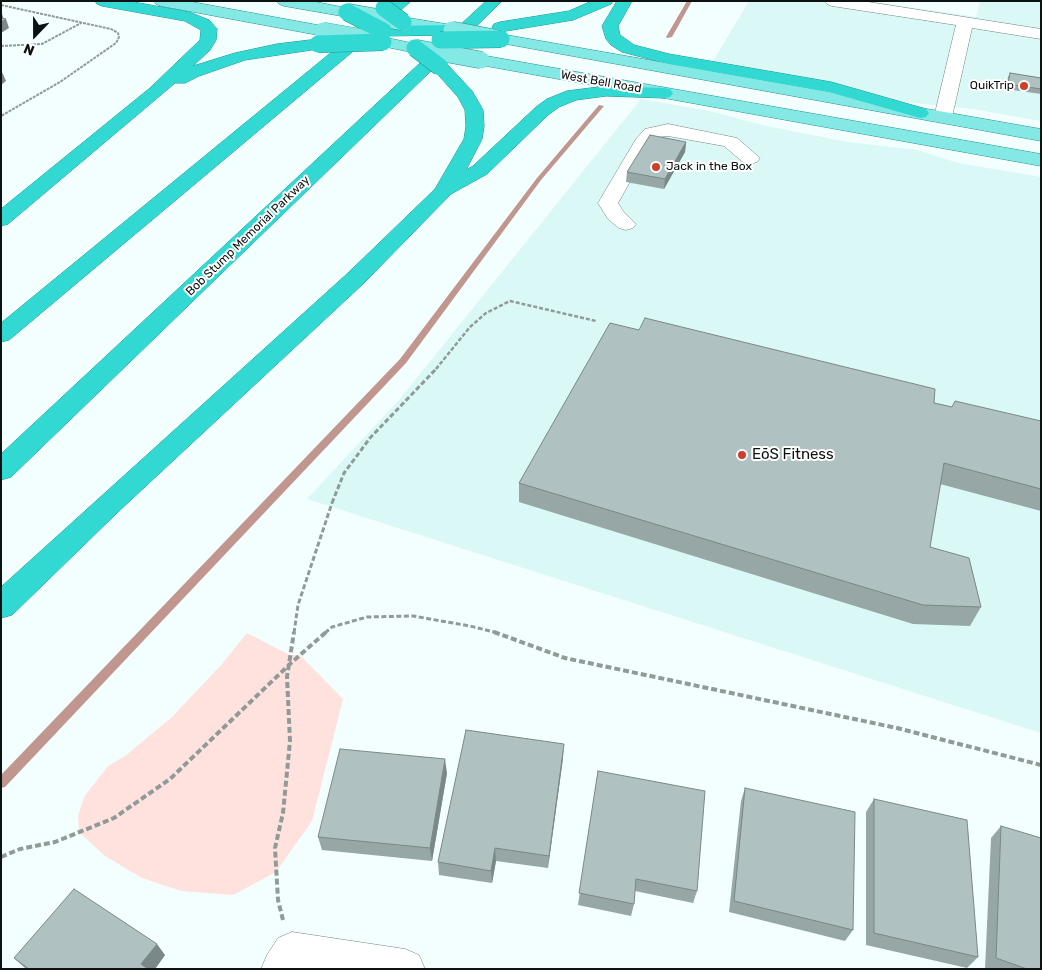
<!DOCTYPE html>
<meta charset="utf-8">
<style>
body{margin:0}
#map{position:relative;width:1042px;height:970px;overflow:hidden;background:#f2fffe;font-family:Rubik,sans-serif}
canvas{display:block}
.frame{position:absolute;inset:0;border:2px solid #0b1211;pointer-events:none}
.north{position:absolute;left:10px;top:10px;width:50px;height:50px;-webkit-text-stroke:4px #fff;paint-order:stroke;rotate:202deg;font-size:14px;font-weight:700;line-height:20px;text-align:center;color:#0b1211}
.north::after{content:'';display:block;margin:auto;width:18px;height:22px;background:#0b1211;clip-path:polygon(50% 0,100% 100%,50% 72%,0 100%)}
</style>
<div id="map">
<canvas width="1042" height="970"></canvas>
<div class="frame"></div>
<div class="north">N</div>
</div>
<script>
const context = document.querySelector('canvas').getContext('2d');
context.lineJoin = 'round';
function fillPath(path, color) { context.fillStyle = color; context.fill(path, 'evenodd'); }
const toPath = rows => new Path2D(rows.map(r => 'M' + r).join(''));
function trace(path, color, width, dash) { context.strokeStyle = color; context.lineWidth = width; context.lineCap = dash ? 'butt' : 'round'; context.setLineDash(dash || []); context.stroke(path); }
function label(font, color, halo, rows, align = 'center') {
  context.font = font + ' Rubik,sans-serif'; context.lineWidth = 4; context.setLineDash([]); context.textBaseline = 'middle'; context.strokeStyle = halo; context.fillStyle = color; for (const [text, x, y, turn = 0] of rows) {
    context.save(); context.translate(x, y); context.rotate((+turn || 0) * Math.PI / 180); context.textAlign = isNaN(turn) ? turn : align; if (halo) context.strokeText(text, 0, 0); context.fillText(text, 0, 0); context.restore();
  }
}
const built = toPath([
 [749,1,869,1,976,17,980,1,1041,1,1041,121,973,109,905,102,829,83,712,63],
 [641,99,714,112,766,126,848,142,917,150,958,163,1041,177,1041,733,307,499,399,400]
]);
const green = toPath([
 [247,633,290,655,300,655,343,699,312,821,276,872,233,895,181,891,142,878,105,856,79,832,78,816,84,797,108,766,125,756,172,717,221,665]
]);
const stream = toPath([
 [687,1,692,1,672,37,667,38,666,37,687,1],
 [599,105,604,106,541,180,406,363,5,787,1,788,1,775,400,359,537,178,599,105]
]);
const pathFar3 = toPath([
 [1,5,111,29,118,33,119,37,116,43,60,82,1,116],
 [1,46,42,44,81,23]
]);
const pathFar2 = toPath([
 [436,369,470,327,486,313,510,301,596,321]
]);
const pathFar1 = toPath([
 [332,503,344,473,370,438,437,368],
 [294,633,298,605,332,503],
 [325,633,332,627,367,617,413,616,470,626,498,633]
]);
const path = toPath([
 [494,632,565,658,897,728,1041,765],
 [1,857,20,849,55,842,114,818,170,779,290,664,326,632],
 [283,920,278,900,275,848,283,813,290,741,287,677,294,632]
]);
const minor = toPath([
 [825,1,862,1,1041,29,1041,39,972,28,952,117,949,121,943,122,937,121,934,117,956,25,832,6,827,4,825,1],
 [668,124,737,138,760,158,757,162,750,164,743,162,724,146,668,136,658,137,651,145,618,203,623,211,636,224,633,228,626,230,619,228,608,219,598,203,636,139,645,129,668,124],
 [292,932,405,949,419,955,425,969,261,969,267,955,278,938,292,932]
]);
const major = toPath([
 [154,1,187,1,323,26,329,28,331,31,329,34,323,36,161,6,156,4,154,1],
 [277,1,311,1,352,9,355,12,352,15,347,17,284,6,279,4,277,1],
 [403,17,452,25,458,27,460,30,458,33,452,35,397,25,395,22,397,19,403,17],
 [501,34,1041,129,1041,141,495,42,493,39,495,36,501,34],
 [383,37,421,45,423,48,421,51,415,53,377,45,375,42,377,39,383,37],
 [481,55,1041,154,1041,166,475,64,473,60,475,56,481,55]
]);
const highway = toPath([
 [95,1,128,1,189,12,209,20,217,29,216,40,210,50,193,66,235,53,277,44,318,39,324,41,326,44,324,47,318,49,245,60,199,76,185,83,175,83,8,224,1,226,1,209,150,88,200,40,201,30,185,21,102,6,97,4,95,1],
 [394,1,411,1,383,26,452,25,458,27,486,1,502,1,440,62,446,63,472,91,483,110,484,126,482,139,466,170,473,166,536,107,547,99,567,91,606,86,664,88,670,89,673,93,670,97,664,98,606,96,576,100,559,107,548,115,487,174,451,194,364,283,118,512,12,615,1,618,1,587,348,273,435,189,464,139,466,126,465,110,458,97,433,69,11,477,1,480,1,454,450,35,383,36,376,32,9,340,1,342,1,323,394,1],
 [592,1,613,1,611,4,573,20,500,32,494,30,492,27,494,24,500,22,569,11,592,1],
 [617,1,632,1,618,26,620,35,634,45,669,54,831,82,926,109,929,113,926,117,920,118,829,92,669,64,622,52,611,45,606,39,602,26,617,1]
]);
const majorBridge = toPath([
 [347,12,403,22],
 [452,30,495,38],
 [323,31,381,41],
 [415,48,481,60]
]);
const highwayBridge = toPath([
 [384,8,403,22],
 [347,12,383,31],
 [440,40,501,39],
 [318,44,383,42],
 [415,48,440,67]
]);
const wall = toPath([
 [1010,73,1041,78,1041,94,1006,89,1008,77],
 [686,142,685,152,664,189,626,182,627,172],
 [639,330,952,407,1041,421,1041,511,940,484,930,547,981,607,970,626,913,624,519,502,519,483],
 [563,758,548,868,496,861,492,883,439,875,438,862],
 [598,771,697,891,693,903,635,891,634,904,631,916,578,905],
 [447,773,432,861,322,850,318,837],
 [745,788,853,930,845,941,729,912,741,801],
 [874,799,978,957,967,968,866,945,866,812],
 [1001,826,1041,969,985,969,991,838],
 [165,955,155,969,26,969,14,958]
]);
const shadedWall = toPath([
 [2,14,4,20,6,19,9,28,1,33,1,15],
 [2,72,6,81,1,85,1,73],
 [686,142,685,152,664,189,665,179],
 [564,744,563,758,548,868,549,856],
 [445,759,447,773,432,861,430,848],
 [495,848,496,861,492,883,491,871],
 [157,944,165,955,155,969,145,969,141,964]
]);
const building = toPath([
 [1,18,6,19,1,22,1,18],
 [1010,73,1041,78,1041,89,1008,84,1010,73],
 [650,135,686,142,665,179,627,172,650,135],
 [645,318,935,389,934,403,952,407,955,401,1041,421,1041,489,944,463,930,547,969,558,981,607,923,605,519,483,610,323,639,330,645,318],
 [466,730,564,744,549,856,495,848,491,871,438,862,466,730],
 [340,749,445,759,430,848,318,837,340,749],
 [598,771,705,791,697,891,636,879,634,904,579,893,598,771],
 [745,788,855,812,853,930,734,901,745,788],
 [874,799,967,820,978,957,874,933,874,799],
 [1001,826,1041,838,1041,969,1027,969,996,958,1001,826],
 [74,889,157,944,141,964,148,969,29,969,14,958,74,889]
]);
const markers = [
 [1024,86,5,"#cb3f2c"],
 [656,167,5,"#cb3f2c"],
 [742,455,5,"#cb3f2c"]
];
const farStreetnames = [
 ["West Bell Road",601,82,10],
 ["Bob Stump Memorial Parkway",248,236,-44]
];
const farPoinames = [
 ["QuikTrip",1014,86],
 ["Jack in the Box",666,167,"left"]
];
const poiNames = [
 ["EōS Fitness",752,455]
];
fillPath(built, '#daf8f6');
fillPath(green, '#ffe2dd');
fillPath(stream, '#c1968e');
trace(minor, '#728583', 1);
trace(major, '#24938f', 1);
trace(highway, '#24938f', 1);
trace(pathFar3, '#909a99', 2, [3, 1]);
trace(pathFar2, '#909a99', 2.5, [4, 2]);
trace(pathFar1, '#909a99', 3, [5, 2.5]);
trace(path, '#909a99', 4, [6, 3]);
fillPath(minor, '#fff');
fillPath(major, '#84e8e5');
fillPath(highway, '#32d9d3');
trace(majorBridge, '#24938f', 18, []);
trace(highwayBridge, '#24938f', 18, []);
trace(majorBridge, '#84e8e5', 17);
trace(highwayBridge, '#32d9d3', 17);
fillPath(wall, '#96a7a6');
fillPath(shadedWall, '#7a8887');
fillPath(building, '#afc2c1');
trace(building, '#7a8887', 1);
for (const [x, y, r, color] of markers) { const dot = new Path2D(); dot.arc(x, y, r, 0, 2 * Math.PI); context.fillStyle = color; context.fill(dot); trace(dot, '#fff', 2); }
label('12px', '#0b1211', '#fff', farStreetnames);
label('12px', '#0b1211', '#fff', farPoinames, 'right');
label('15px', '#0b1211', '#fff', poiNames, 'left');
</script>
